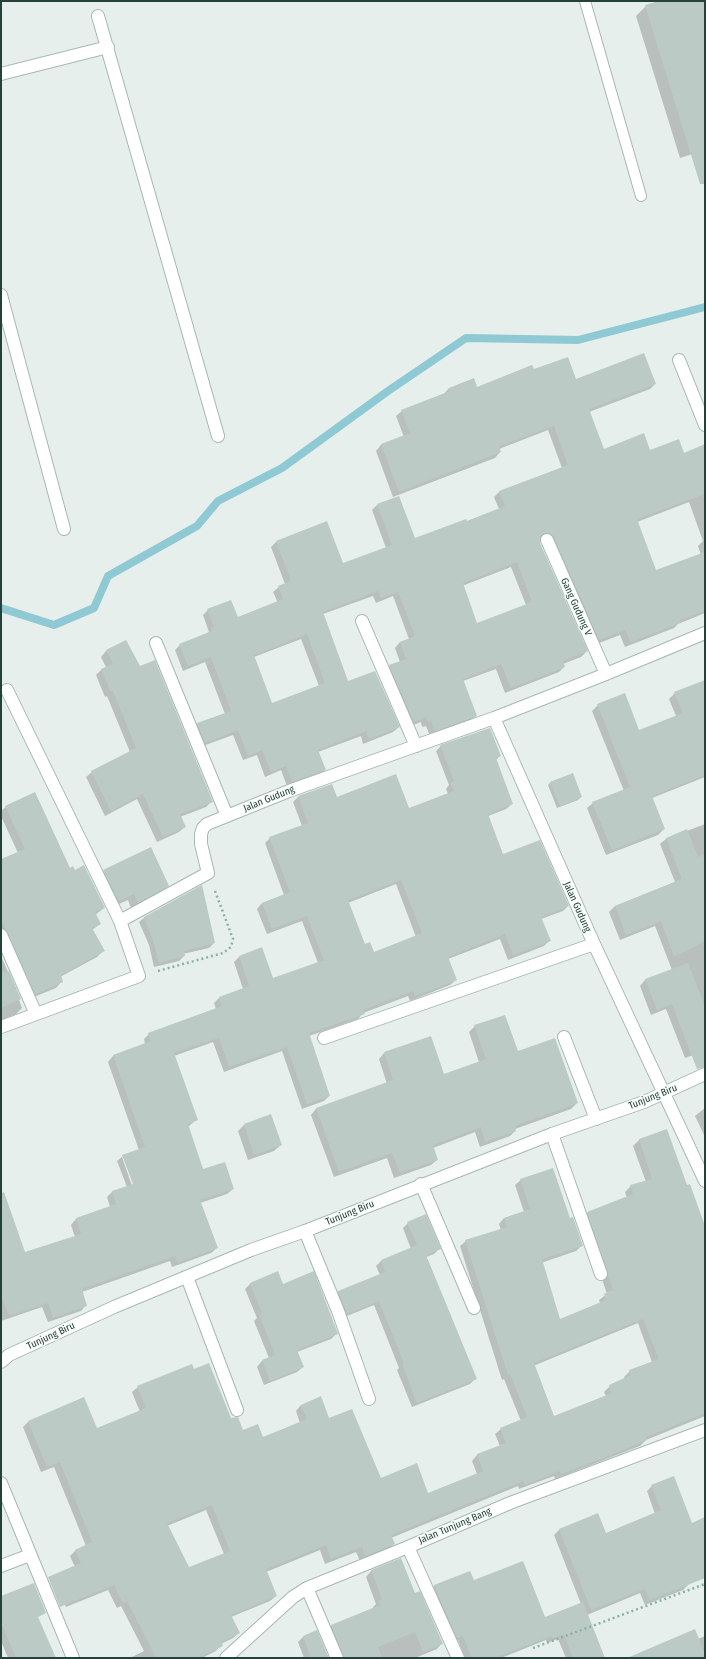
<!DOCTYPE html>
<style>
body{margin:0}
#map{position:relative;width:706px;height:1659px;overflow:hidden;background:#e6efeb;font-family:"Fira Sans Condensed",sans-serif}
canvas{display:block}
.frame{position:absolute;inset:0;border:2px solid #24423a;pointer-events:none}
</style>
<div id="map">
<canvas width="706" height="1659"></canvas>
<div class="frame"></div>
</div>
<script>
const context = document.querySelector('canvas').getContext('2d');
context.lineJoin = 'round';
function fillPath(path, color) { context.fillStyle = color; context.fill(path, 'evenodd'); }
const toPath = rows => new Path2D(rows.map(r => 'M' + r).join(''));
function trace(path, color, width, dash) { context.strokeStyle = color; context.lineWidth = width; context.lineCap = dash ? 'butt' : 'round'; context.setLineDash(dash || []); context.stroke(path); }
function label(font, color, halo, rows, align = 'center') {
  context.font = font + ' "Fira Sans Condensed",sans-serif'; context.lineWidth = 3; context.setLineDash([]); context.textBaseline = 'middle'; context.strokeStyle = halo; context.fillStyle = color; for (const [text, x, y, turn = 0] of rows) {
    context.save(); context.translate(x, y); context.rotate((+turn || 0) * Math.PI / 180); context.textAlign = isNaN(turn) ? turn : align; if (halo) context.strokeText(text, 0, 0); context.fillText(text, 0, 0); context.restore();
  }
}
const shadow = toPath([
 [662,1,704,1,705,4,705,150,680,158,636,16,646,6],
 [533,371,576,380,655,384,650,389,589,412,603,450,683,454,705,446,705,613,678,624,674,628,625,647,620,635,594,645,543,538,539,538,539,543,587,651,581,657,563,664,564,667,559,672,505,693,496,669,463,681,476,716,470,721,430,736,426,726,422,727,421,722,408,727,385,672,390,666,400,662,395,648,400,642,409,639,393,596,376,603,373,596,323,614,347,682,399,727,393,732,363,744,361,736,318,752,325,770,320,775,287,786,281,770,265,777,257,755,243,760,233,735,200,747,192,730,198,724,225,714,205,662,183,671,175,650,180,645,206,634,209,632,203,615,208,610,237,618,278,603,273,592,279,587,285,584,271,547,276,542,343,565,386,548,372,510,377,505,414,539,466,522,499,509,494,497,499,492,562,468,548,430,499,449,500,452,495,458,393,497,376,451,381,445,404,437,396,416,402,411,444,394,449,388,477,388],
 [689,502,703,541,698,546,701,555,656,571,637,522],
 [511,567,526,605,476,624,462,586],
 [301,639,319,686,272,704,254,657],
 [126,641,212,801,206,807,180,817,185,827,179,832,157,842,137,799,105,816,86,777,92,772,130,752,107,696,105,697,96,675,101,670,106,667,101,657,106,651],
 [705,681,705,777,652,798,664,829,658,835,606,855,587,808,593,803,624,791,592,711,598,705,639,731,676,716,669,699,675,693],
 [441,746,500,756,496,760,512,804,506,809,488,816,503,856,568,906,563,911,541,919,549,941,544,946,508,960,500,939,448,959,456,980,450,985,410,1001,408,996,363,1013,358,1019,309,1036,329,1096,324,1101,302,1109,282,1051,224,1072,213,1042,174,1056,196,1120,188,1127,202,1171,233,1189,227,1194,200,1203,217,1248,211,1253,172,1267,170,1261,82,1292,86,1305,81,1311,48,1322,42,1307,1,1321,1,1228,25,1254,75,1237,71,1225,76,1219,110,1207,107,1197,112,1192,127,1187,117,1161,123,1156,139,1150,108,1062,113,1056,145,1044,144,1039,149,1034,216,1009,214,1003,219,998,243,989,234,962,239,957,262,949,272,979,318,963,302,921,267,934,257,909,262,903,284,895,265,843,270,838,302,826,293,802,298,797,336,798,408,809,448,794,446,789,449,785,436,751],
 [396,884,416,937,373,953,364,945,348,903],
 [122,1157,124,1157,135,1188,133,1189],
 [551,782,581,797,578,800,557,808,548,785],
 [6,807,70,869,104,908,95,915,100,924,92,930,103,951,97,957,60,977,62,981,56,988,29,999,1,937,1,860,18,853,1,816,1,811],
 [705,824,705,1051,685,1058,666,1009,651,1015,640,986,645,980,672,970,655,926,620,940,609,912,615,906,675,882,660,844,666,839],
 [104,871,168,886,161,892,131,908,128,900,112,907,98,877],
 [201,887,214,943,209,948,183,954,184,956,179,961,154,967,149,945,139,922,144,918],
 [1,956,20,999,19,1000,22,1008,16,1014,1,1020],
 [475,1026,517,1053,577,1103,571,1109,515,1129,515,1131,510,1136,480,1147,475,1132,433,1148,437,1160,431,1165,394,1178,387,1158,334,1177,311,1115,316,1109,387,1084,379,1059,384,1053,443,1075,479,1062,469,1032],
 [705,1108,705,1137,695,1116],
 [244,1125,281,1145,274,1151,248,1160,238,1131],
 [667,1131,686,1186,705,1229,705,1416,646,1440,640,1446,555,1479,554,1476,519,1489,518,1486,391,1538,394,1544,388,1550,360,1561,356,1552,325,1564,320,1550,266,1572,276,1596,270,1601,231,1617,239,1633,233,1638,221,1644,216,1651,202,1658,130,1658,144,1651,121,1606,117,1608,108,1590,66,1607,53,1579,75,1567,70,1556,76,1550,86,1546,54,1467,41,1472,23,1427,28,1422,83,1398,96,1429,140,1412,132,1392,138,1387,193,1370,230,1419,243,1431,263,1438,300,1423,296,1411,301,1405,329,1420,380,1479,428,1494,477,1474,472,1461,477,1455,500,1446,495,1434,501,1429,521,1421,504,1379,502,1380,460,1246,466,1241,501,1230,499,1224,504,1218,524,1212,515,1185,521,1180,569,1220,582,1245,576,1251,541,1263,560,1320,600,1303,599,1300,607,1294,582,1218,588,1213,627,1198,625,1192,631,1186,646,1182,633,1146,639,1140],
 [638,1323,652,1362,630,1371,624,1377,625,1379,610,1386,604,1392,606,1396,554,1417,533,1366],
 [206,1510,224,1554,188,1569,167,1526],
 [408,1223,439,1249,434,1254,426,1257,475,1379,470,1384,412,1407,397,1370,399,1368,374,1305,342,1318,333,1297,338,1292,380,1275,376,1266,381,1261,411,1249,403,1228],
 [250,1284,283,1285,337,1333,331,1339,297,1352,303,1367,297,1372,264,1385,257,1367,262,1361,269,1358,254,1321,257,1318,245,1289],
 [652,1486,692,1524,705,1518,705,1568,683,1590,645,1605,640,1593,587,1615,604,1658,566,1658,558,1639,547,1643,546,1640,501,1658,465,1658,458,1640,452,1643,429,1592,434,1586,470,1572,474,1582,544,1618,581,1604,554,1535,559,1530,605,1534,655,1514,647,1491],
 [400,1559,414,1594,442,1643,437,1649,415,1658,337,1658,326,1631,331,1626,374,1609,373,1607,376,1604,366,1577,371,1571],
 [1,1597,55,1658,8,1658,1,1641],
 [316,1632,328,1658,304,1658,298,1642,303,1637],
 [705,1636,705,1658,640,1658,698,1639]
]);
const stream = toPath([
 [1,608,54,625,94,608,108,576,197,526,218,501,282,468,388,391,466,338,578,340,705,307]
]);
const building = toPath([
 [659,1,705,1,705,184,700,184,645,5],
 [644,353,656,384,589,409,604,449,644,433,650,450,679,439,684,453,705,444,705,494,637,519,656,570,705,552,705,611,680,620,680,623,631,642,625,630,599,640,554,537,551,534,544,533,541,536,540,543,588,651,563,661,565,667,511,688,501,664,463,679,477,716,435,731,431,721,428,722,426,717,414,722,389,665,406,659,400,642,415,636,398,592,381,598,378,591,323,612,348,681,375,671,400,727,369,739,366,731,318,750,326,770,292,782,286,766,271,772,262,750,248,756,238,730,205,743,197,723,231,711,211,657,188,666,179,644,212,631,211,628,214,627,207,609,231,600,238,617,283,599,278,586,291,581,276,541,327,521,343,563,392,545,377,504,399,496,415,538,466,519,467,521,505,506,499,491,568,465,554,426,499,446,501,452,399,492,381,444,410,433,401,410,450,391,449,388,474,378,477,387,532,365,534,369,568,357,576,379],
 [517,562,532,602,477,623,463,583],
 [307,634,325,683,272,703,254,655],
 [126,640,140,666,155,660,213,802,180,814,186,827,163,837,143,794,111,811,91,771,136,748,113,691,111,692,101,669,113,664,106,650],
 [705,680,705,775,652,796,665,829,612,850,592,802,630,787,597,704,625,693,639,730,683,713,674,692],
 [490,728,501,756,496,758,513,804,488,814,503,854,540,840,569,906,541,917,551,941,513,955,505,934,448,957,457,980,415,996,413,991,363,1010,365,1014,309,1033,330,1096,307,1104,287,1047,229,1067,219,1038,174,1053,198,1120,188,1124,203,1169,225,1162,234,1189,200,1200,218,1248,177,1263,175,1256,82,1289,87,1306,53,1318,48,1303,9,1316,1,1295,1,1193,4,1192,25,1252,81,1234,76,1218,116,1204,112,1191,133,1184,122,1155,145,1147,113,1055,151,1041,148,1033,222,1006,219,997,249,986,239,956,262,947,273,978,324,960,307,916,272,929,262,903,290,892,269,837,308,823,298,796,332,784,337,797,396,774,409,808,454,791,450,783,454,781,440,745],
 [401,880,422,933,374,952,370,942,365,944,348,900],
 [573,773,582,797,560,806,550,782],
 [35,792,70,868,73,866,75,870,84,865,105,908,95,912,101,924,92,928,105,951,61,975,63,982,35,994,1,919,1,859,25,849,5,806],
 [687,829,698,857,705,854,705,941,690,949,674,956,661,921,626,935,615,906,682,879,666,838],
 [151,847,169,886,138,903,134,894,119,901,103,870],
 [202,885,215,943,184,951,185,956,159,963,153,940,144,917],
 [688,963,705,1007,705,1067,697,1069,672,1004,657,1010,645,979],
 [9,971,21,999,1,1008,1,973],
 [505,1015,518,1051,555,1038,578,1103,515,1126,516,1131,485,1142,481,1127,433,1145,438,1160,400,1173,392,1153,339,1172,316,1108,393,1080,384,1052,431,1036,444,1074,486,1059,474,1025],
 [271,1114,282,1145,254,1155,244,1124],
 [667,1129,687,1185,690,1184,705,1226,705,1413,646,1437,647,1440,603,1458,561,1474,559,1471,525,1485,523,1481,391,1535,395,1544,365,1556,362,1547,331,1559,326,1545,266,1569,277,1596,231,1615,240,1633,221,1642,223,1646,198,1658,156,1658,127,1601,123,1603,114,1585,60,1607,48,1577,81,1563,75,1550,92,1542,60,1462,47,1467,28,1421,84,1397,97,1428,146,1408,137,1386,192,1364,194,1369,209,1363,231,1418,238,1417,243,1430,258,1424,263,1437,307,1419,301,1405,321,1396,329,1418,352,1409,381,1478,417,1463,428,1493,483,1471,477,1454,506,1443,500,1428,527,1417,510,1374,508,1375,465,1240,507,1227,504,1218,530,1209,520,1179,553,1168,570,1218,573,1217,583,1246,542,1259,560,1319,606,1300,604,1294,613,1290,587,1212,633,1194,630,1185,652,1179,639,1139],
 [643,1319,659,1359,629,1370,631,1375,609,1385,612,1393,554,1416,534,1363],
 [212,1505,230,1551,189,1567,167,1523],
 [426,1214,441,1249,426,1255,477,1379,417,1403,402,1364,404,1363,379,1301,347,1314,338,1291,385,1272,381,1260,417,1245,407,1222],
 [278,1271,283,1284,314,1271,338,1334,297,1350,304,1367,270,1381,262,1360,275,1355,259,1314,262,1313,250,1283],
 [674,1476,692,1523,705,1517,705,1578,650,1600,645,1589,591,1610,559,1529,598,1513,606,1533,661,1510,651,1485],
 [401,1558,415,1593,420,1591,443,1644,423,1652,415,1632,378,1647,382,1658,344,1658,331,1625,380,1605,378,1601,382,1599,371,1570],
 [523,1561,545,1617,583,1602,605,1658,573,1658,564,1634,553,1638,552,1636,494,1658,472,1658,463,1636,457,1638,434,1585,470,1571,474,1580],
 [34,1583,46,1613,38,1617,56,1658,16,1658,1,1622,1,1596],
 [695,1629,705,1654,705,1658,627,1658],
 [317,1630,329,1658,311,1658,303,1636]
]);
const path = toPath([
 [158,971,223,953,231,947,233,939,215,891],
 [533,1648,705,1584]
]);
const service = toPath([
 [585,1,641,196]
]);
const minor = toPath([
 [98,16,218,436],
 [1,74,108,47],
 [1,295,64,529],
 [679,360,705,425],
 [547,540,606,674],
 [362,621,416,746],
 [156,643,227,816],
 [494,718,594,944,705,1181],
 [120,921,208,873,201,844,201,834,203,828,207,824,289,791,494,718,606,674,705,633],
 [1,935,36,1014],
 [1,1027,139,976,120,921,7,690],
 [564,1037,596,1119],
 [324,1038,594,944],
 [552,1134,601,1274],
 [421,1184,474,1308],
 [305,1231,338,1311,369,1399],
 [187,1277,237,1410],
 [408,1547,458,1658],
 [1,1566,30,1555],
 [307,1588,337,1658],
 [226,1658,293,1597,307,1588,408,1547,510,1503,705,1430]
]);
const tertiary = toPath([
 [1,1362,9,1355,114,1307,251,1250,305,1231,552,1134,644,1102,705,1074],
 [1,1483,73,1658]
]);
const streetNames = [
 ["Gang Gudung V",576,607,66],
 ["Jalan Gudung",269,799,-22],
 ["Jalan Gudung",577,907,66],
 ["Tunjung Biru",653,1097,-22],
 ["Tunjung Biru",350,1213,-22],
 ["Tunjung Biru",51,1336,-25],
 ["Jalan Tunjung Bang",455,1526,-23]
];
fillPath(shadow, '#0003');
trace(stream, '#8ec9d4', 8);
fillPath(building, '#bbcac4');
trace(service, '#a8b8b2', 12);
trace(minor, '#a8b8b2', 14);
trace(tertiary, '#a8b8b2', 14);
trace(path, '#86b3a5', 2.5, [2, 3]);
trace(service, '#fff', 10);
trace(minor, '#fff', 12);
trace(tertiary, '#fff', 12);
label('10px', '#24423a', '#f7fbf9', streetNames);
</script>
